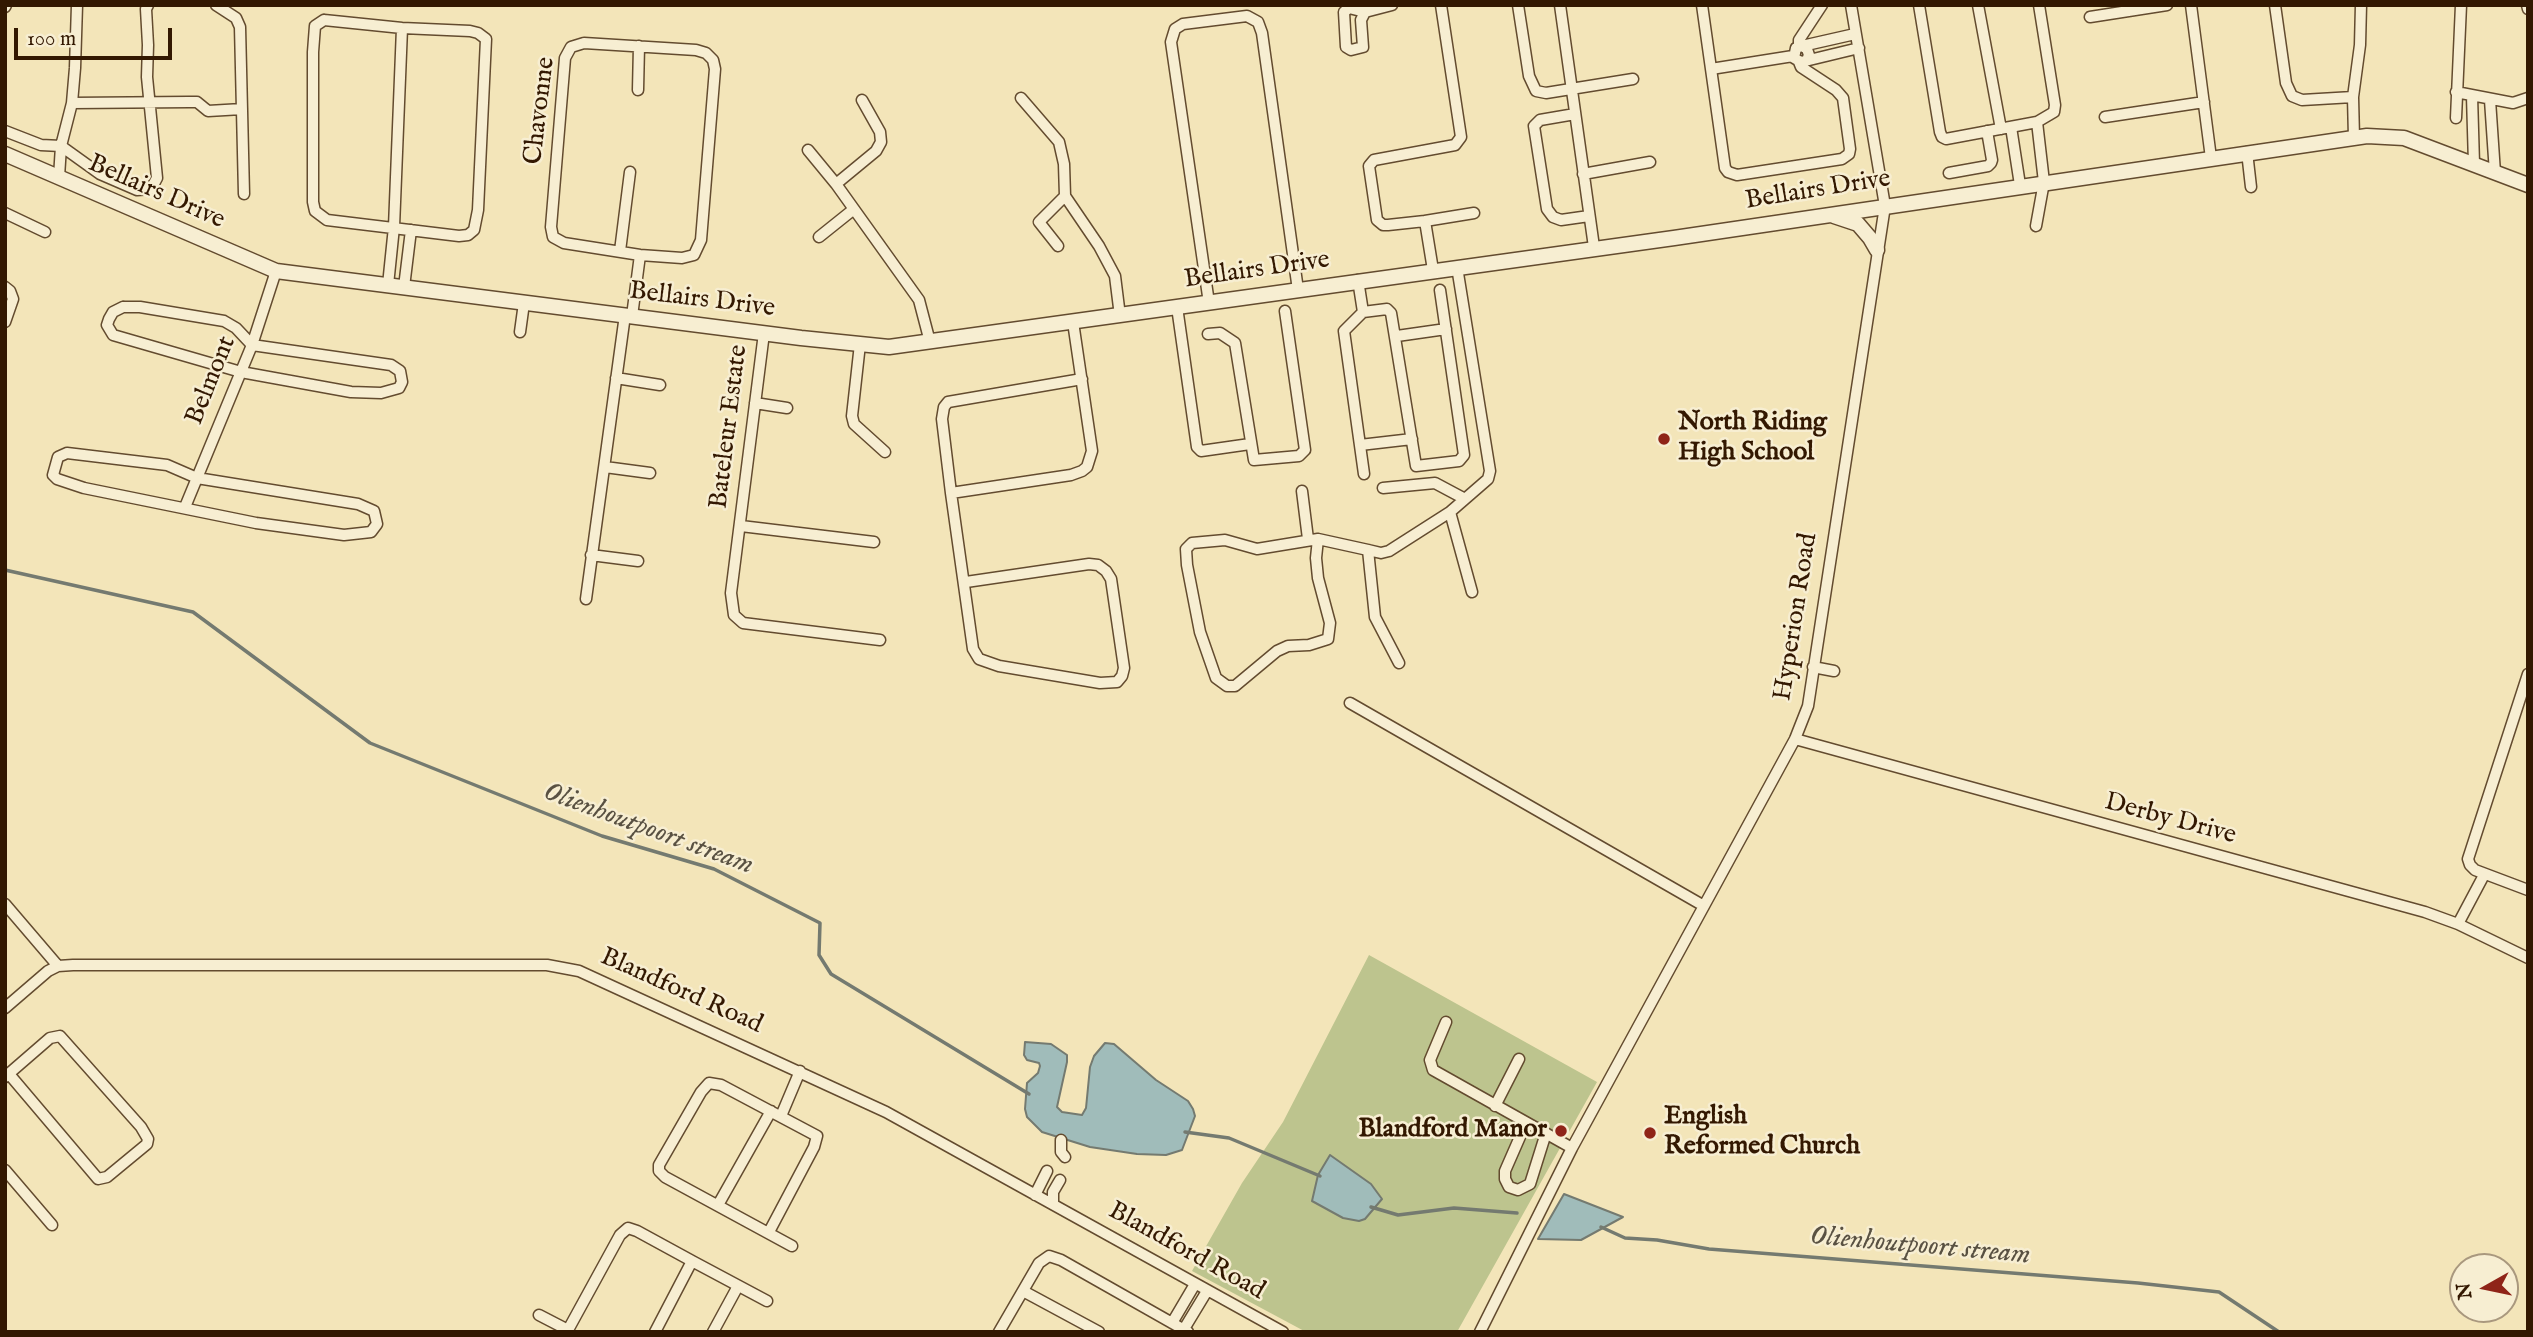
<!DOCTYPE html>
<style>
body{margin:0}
#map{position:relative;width:2533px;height:1337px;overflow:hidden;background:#f3e5b9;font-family:"IM FELL English",serif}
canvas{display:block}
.frame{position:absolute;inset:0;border:7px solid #331801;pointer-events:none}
.north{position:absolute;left:2449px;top:1253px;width:70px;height:70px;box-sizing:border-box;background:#f7eed2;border:2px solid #a9987e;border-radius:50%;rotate:261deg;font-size:19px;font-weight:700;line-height:28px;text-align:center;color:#331801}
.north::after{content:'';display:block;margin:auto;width:24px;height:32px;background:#8f2418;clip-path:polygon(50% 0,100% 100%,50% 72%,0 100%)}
.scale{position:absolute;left:14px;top:28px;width:158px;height:32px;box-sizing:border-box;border:4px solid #331801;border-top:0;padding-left:9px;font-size:21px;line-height:24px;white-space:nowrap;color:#331801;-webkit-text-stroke:5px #f7eed2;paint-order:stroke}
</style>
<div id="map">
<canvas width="2533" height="1337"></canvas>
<div class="frame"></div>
<div class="north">N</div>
<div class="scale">100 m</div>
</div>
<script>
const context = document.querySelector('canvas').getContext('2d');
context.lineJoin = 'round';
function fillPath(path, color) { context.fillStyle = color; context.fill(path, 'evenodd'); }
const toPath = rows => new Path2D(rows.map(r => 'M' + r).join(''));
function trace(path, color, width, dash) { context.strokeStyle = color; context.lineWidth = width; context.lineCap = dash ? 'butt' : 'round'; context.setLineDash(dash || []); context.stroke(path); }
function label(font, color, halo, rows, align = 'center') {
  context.font = font + ' "IM FELL English",serif'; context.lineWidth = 5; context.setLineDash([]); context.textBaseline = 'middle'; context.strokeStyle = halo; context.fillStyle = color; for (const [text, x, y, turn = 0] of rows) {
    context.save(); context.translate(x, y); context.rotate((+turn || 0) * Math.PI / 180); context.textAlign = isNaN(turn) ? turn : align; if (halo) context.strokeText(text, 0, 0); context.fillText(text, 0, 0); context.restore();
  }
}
const green = toPath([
 [1369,955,1597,1082,1457,1332,1306,1332,1192,1271,1242,1183,1283,1122]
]);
const water = toPath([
 [1025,1042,1051,1044,1067,1055,1067,1062,1057,1107,1062,1112,1082,1115,1086,1108,1090,1067,1094,1056,1105,1043,1114,1044,1156,1080,1188,1101,1193,1109,1195,1116,1182,1150,1166,1155,1137,1154,1090,1147,1042,1132,1027,1117,1025,1109,1027,1083,1038,1073,1040,1066,1039,1063,1027,1060,1024,1055,1025,1042],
 [1330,1155,1371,1184,1382,1199,1365,1219,1359,1221,1343,1218,1312,1201,1318,1175,1330,1155],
 [1564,1194,1623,1217,1581,1240,1538,1239,1564,1194]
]);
const stream = toPath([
 [5,570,193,612,370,743,602,836,714,869,820,923,819,955,831,974,1029,1094],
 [1185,1132,1229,1138,1320,1176],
 [1371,1207,1398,1215,1454,1208,1517,1213],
 [1601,1227,1625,1238,1657,1240,1709,1249,2138,1283,2219,1292,2279,1332]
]);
const minor = toPath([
 [216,5,236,18,240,27,244,194],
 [1518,5,1529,76,1536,91,1546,93,1633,79],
 [1560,5,1594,247],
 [1702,5,1725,168,1728,172,1737,175,1842,159,1849,154,1850,149,1843,98,1836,90,1801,67,1799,62],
 [1919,5,1940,132,1942,137,1946,139,2037,122,2054,112,2055,105,2039,5],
 [1978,5,2001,129],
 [2191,5,2211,158],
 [2275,5,2286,83,2292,96,2302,100,2353,97],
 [2527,5,2528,9],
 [5,7,6,5],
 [1365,12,1349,8,1344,12,1346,47,1351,50,1363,47,1361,20,1365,12,1392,5],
 [2090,17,2167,5],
 [324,20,402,28,470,31,478,33,486,39,478,210,474,230,468,235,459,236,327,220,315,211,313,202,313,52,315,26,324,20],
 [584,43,696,50,706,53,713,60,715,69,701,240,694,255,682,258,640,255,564,243,553,237,551,227,565,58,571,47,584,43],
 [1799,46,1799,40,1822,5],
 [1802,46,1855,34],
 [1807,60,1809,55,1807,49,1802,46,1796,48,1794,58,1801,62,1859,48],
 [1711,69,1793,56],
 [638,90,639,46],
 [2456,92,2513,103,2528,98],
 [2472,96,2474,164],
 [1021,98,1059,142,1064,164,1065,196,1099,246,1115,276,1120,316],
 [2490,100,2495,173],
 [72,103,189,102,197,102,208,111,242,109],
 [1575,114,1540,120,1534,126,1547,209,1553,217,1561,220,1589,216],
 [2105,117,2204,102],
 [2456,118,2461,5],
 [2011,127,2020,185],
 [5,131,41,145,61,146,100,174,137,190,151,189,157,178,147,77,148,45,146,9,148,5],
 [2354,138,2353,97,2360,45,2361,5],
 [808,150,836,184,919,300,930,342],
 [2247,152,2251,187],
 [1949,173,1988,166,1991,163,1992,160,1987,131],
 [1583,174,1650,162],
 [59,177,61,146,72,103,75,68,77,5],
 [836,184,876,151,881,142,880,132,862,100],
 [5,213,45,232],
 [1425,221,1474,213],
 [2036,226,2044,182,2037,122],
 [819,237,854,209],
 [1058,246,1039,222,1065,196],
 [620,251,630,172],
 [1433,270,1425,221,1388,225,1383,225,1377,220,1369,166,1374,160,1455,145,1461,137,1441,5],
 [1358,280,1363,312,1344,331,1364,474],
 [388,285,394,227,402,28],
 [5,287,10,291,13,299,5,322],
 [404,287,411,230],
 [1209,303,1171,42,1175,29,1183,24,1247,16,1258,22,1262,33,1298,290],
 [123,307,140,307,224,321,236,328,252,345,391,365,400,371,402,382,399,388,381,393,351,392,241,372,113,335,107,325,109,319,113,312,123,307],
 [1177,307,1197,447,1201,451,1250,444],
 [1363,312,1387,309,1391,313,1416,466,1459,461,1464,455,1440,290],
 [632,316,640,255],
 [520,332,524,303],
 [764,333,731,593,734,615,743,623,880,640],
 [1208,334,1220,333,1235,343,1254,460,1299,456,1305,450,1285,311],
 [1397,336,1446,329],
 [860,344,852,416,854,424,885,452],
 [616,378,660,385],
 [755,403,787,408],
 [1360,445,1412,439],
 [67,453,167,465,197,478,358,504,374,511,377,524,371,532,344,535,256,523,84,488,57,479,53,475,58,457,67,453],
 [605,467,650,473],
 [1383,488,1435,483,1465,499],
 [1302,491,1308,539],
 [951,493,1071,475,1082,471,1087,467,1092,451,1073,322],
 [185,507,252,345,276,271],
 [1450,512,1472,592],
 [741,526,874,542],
 [1318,539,1316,558,1318,578,1330,623,1328,639,1309,645,1288,646,1277,651,1235,686,1227,686,1216,678,1200,632,1187,565,1186,549,1192,543,1225,540,1257,549,1318,539,1368,550,1381,553,1389,551,1450,512,1488,479,1490,471,1457,267],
 [1368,550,1375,617,1399,663],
 [591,555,638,561],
 [966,582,1089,564,1098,565,1106,571,1111,579,1124,668,1122,676,1117,682,1100,683,999,666,979,659,973,649,951,493,942,419,944,407,948,402,1082,379],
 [586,599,625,315],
 [1813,667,1834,671],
 [2528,674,2468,859,2470,865,2475,870,2528,890],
 [1350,703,1704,906],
 [1795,739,2425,912,2458,924,2528,958],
 [5,904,58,966],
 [2458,924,2484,875],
 [5,1008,48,971,58,966,73,965,547,965,579,971,886,1112,1283,1332],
 [1446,1022,1430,1060,1433,1070,1572,1148],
 [5,1077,50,1038,60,1036,141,1127,148,1139,147,1144,107,1177,98,1179,9,1074],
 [1495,1106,1519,1059],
 [781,1116,800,1071],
 [1526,1123,1505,1171,1505,1179,1509,1187,1518,1190,1530,1184,1546,1133],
 [1061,1140,1061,1152,1065,1157],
 [5,1170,52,1225],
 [1035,1195,1047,1171],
 [1053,1203,1053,1192,1060,1180],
 [718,1205,771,1111],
 [769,1232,814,1147,817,1136,721,1085,709,1083,701,1092,659,1165,659,1171,665,1177,792,1246],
 [1023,1291,1099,1332],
 [539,1315,568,1330,620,1235,628,1228,637,1231,692,1261],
 [1172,1323,1195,1284],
 [1184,1329,1207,1291],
 [655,1332,692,1261,767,1301],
 [713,1332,738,1286],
 [999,1332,1039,1263,1049,1256,1061,1260,1188,1332],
 [1480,1332,1572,1148,1795,739,1808,706,1885,206,1851,5]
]);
const tertiary = toPath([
 [5,154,276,271,801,338,889,347,1674,238,2367,136,2404,138,2528,185],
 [1834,216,1858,224,1870,238,1877,250]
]);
const markers = [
 [1664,439,7,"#8f2418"],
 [1561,1131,7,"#8f2418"],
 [1650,1133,7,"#8f2418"]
];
const streetNames = [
 ["Chavonne",541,111,-83],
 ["Bellairs Drive",1818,191,-9],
 ["Bellairs Drive",156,193,24],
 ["Bellairs Drive",1257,271,-8],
 ["Bellairs Drive",702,301,7],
 ["Belmont",212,381,-68],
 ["Bateleur Estate",730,427,-83],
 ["Hyperion Road",1797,617,-81],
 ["Derby Drive",2170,820,15],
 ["Blandford Road",681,992,24],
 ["Blandford Road",1186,1252,29]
];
const poiNames = [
 ["North Riding",1678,424],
 ["High School",1678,454],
 ["English",1664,1118],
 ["Reformed Church",1664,1148],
 ["Blandford Manor",1547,1131,"right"]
];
const waterNames = [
 ["Olienhoutpoort stream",648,830,20],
 ["Olienhoutpoort stream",1920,1247,5]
];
fillPath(green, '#bdc48e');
fillPath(water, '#a0bcba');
trace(water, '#747a70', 2);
trace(stream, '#747a70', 3.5);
trace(minor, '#634b2f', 13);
trace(tertiary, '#634b2f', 17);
trace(minor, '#f7eed2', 10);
trace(tertiary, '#f7eed2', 14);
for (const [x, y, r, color] of markers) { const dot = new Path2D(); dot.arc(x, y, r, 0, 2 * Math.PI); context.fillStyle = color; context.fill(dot); trace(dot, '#f7eed2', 2.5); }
label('26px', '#331801', '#f7eed2', streetNames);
label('bold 26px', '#331801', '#f7eed2', poiNames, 'left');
label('italic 28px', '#595142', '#f7eed2', waterNames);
</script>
